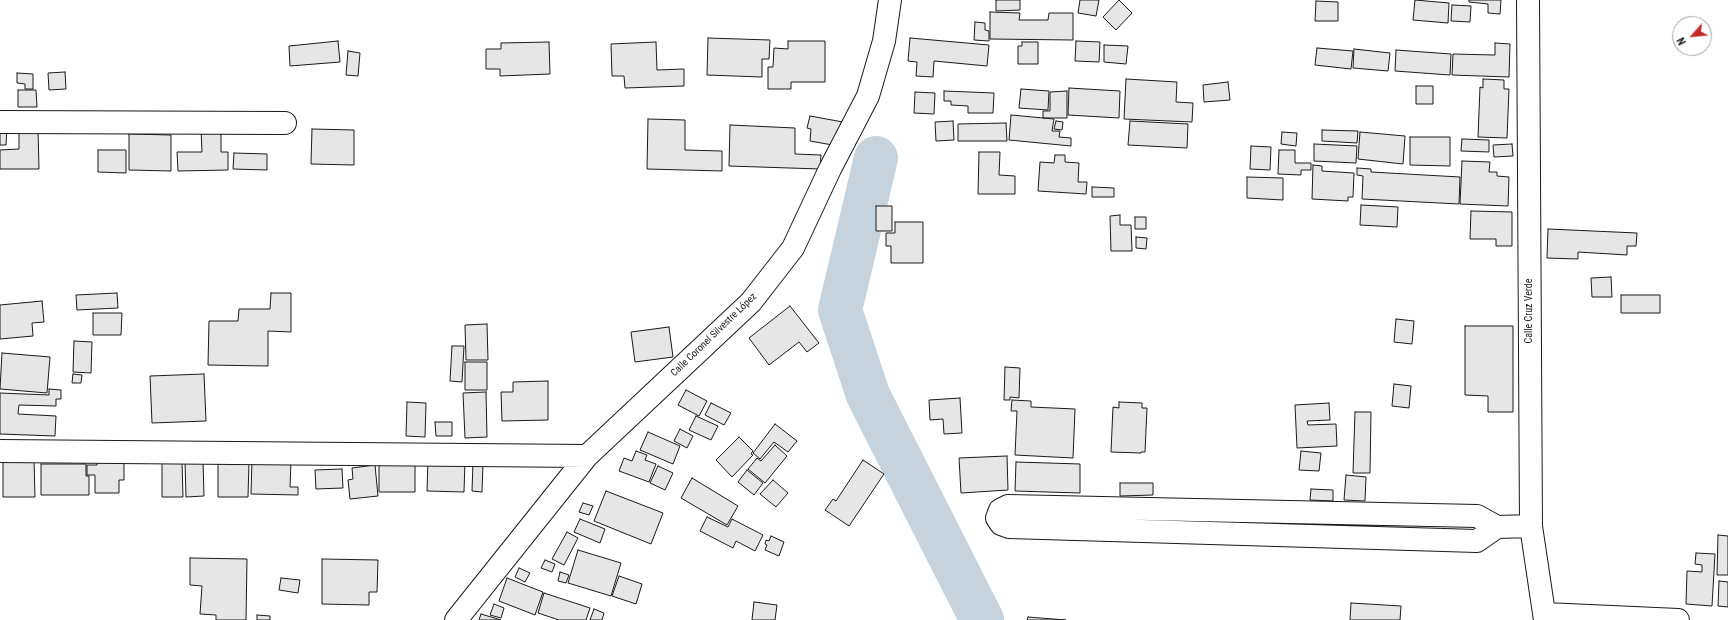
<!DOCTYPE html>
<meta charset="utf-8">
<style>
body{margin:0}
#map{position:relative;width:1728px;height:620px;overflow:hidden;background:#fff;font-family:"Roboto Condensed",sans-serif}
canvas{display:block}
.north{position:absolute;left:1672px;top:16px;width:40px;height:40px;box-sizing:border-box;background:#fff;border:1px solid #a3a3a3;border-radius:50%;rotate:243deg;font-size:11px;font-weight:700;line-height:16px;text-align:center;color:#1a1a1a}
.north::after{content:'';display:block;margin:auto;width:14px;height:18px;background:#c62828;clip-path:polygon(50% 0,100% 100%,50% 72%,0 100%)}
</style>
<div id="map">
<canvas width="1728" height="620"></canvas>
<div class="north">N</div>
</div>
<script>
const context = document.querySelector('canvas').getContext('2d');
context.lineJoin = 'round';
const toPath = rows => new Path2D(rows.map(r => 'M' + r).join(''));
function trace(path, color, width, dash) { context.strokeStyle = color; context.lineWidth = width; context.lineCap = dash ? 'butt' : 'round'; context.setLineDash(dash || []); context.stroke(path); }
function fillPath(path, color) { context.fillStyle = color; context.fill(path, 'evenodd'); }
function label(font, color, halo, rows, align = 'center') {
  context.font = font + ' "Roboto Condensed",sans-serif'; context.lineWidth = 3; context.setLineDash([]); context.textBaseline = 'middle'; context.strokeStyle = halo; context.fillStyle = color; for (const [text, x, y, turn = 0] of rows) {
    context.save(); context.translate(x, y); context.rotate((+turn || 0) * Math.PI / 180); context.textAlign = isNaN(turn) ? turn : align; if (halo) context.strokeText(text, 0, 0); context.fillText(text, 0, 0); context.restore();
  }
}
const river = toPath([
 [876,158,840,310,868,395,982,620]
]);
const building = toPath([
 [996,0,1020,0,1020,10,996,11,996,0],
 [1080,0,1099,0,1096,16,1078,13,1080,0],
 [1119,0,1132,13,1116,30,1103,17,1119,0],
 [1415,0,1449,3,1448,23,1413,20,1415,0],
 [1469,0,1501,0,1500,14,1488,13,1488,4,1469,2,1469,0],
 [1316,1,1338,2,1338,21,1315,21,1316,1],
 [1452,5,1471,6,1470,22,1451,21,1452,5],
 [990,12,1020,13,1019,20,1048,20,1049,13,1073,13,1073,40,990,39,990,12],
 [975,22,985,23,985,30,989,31,989,41,974,40,975,22],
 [708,38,770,40,769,59,762,59,762,77,707,75,708,38],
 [910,38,989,45,987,66,934,61,933,77,916,76,917,62,908,61,910,38],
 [338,41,340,62,290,66,289,46,338,41],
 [788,41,825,41,825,82,791,82,791,89,768,89,768,67,773,67,774,48,788,49,788,41],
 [1076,41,1100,42,1099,62,1075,61,1076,41],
 [549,42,550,74,500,76,500,69,486,69,486,49,501,49,501,43,549,42],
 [656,42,657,70,684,69,684,86,625,88,624,76,612,76,611,44,656,42],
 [1022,42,1038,42,1038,64,1018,64,1018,46,1022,46,1022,42],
 [1495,43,1510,44,1509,77,1452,75,1453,54,1495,55,1495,43],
 [1104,45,1128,46,1126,64,1104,62,1104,45],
 [1317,48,1353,51,1351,69,1315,65,1317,48],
 [1354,49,1390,53,1388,71,1353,68,1354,49],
 [1396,50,1451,54,1450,75,1395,71,1396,50],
 [348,51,360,53,358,76,346,75,348,51],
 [65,72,66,89,49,90,48,73,65,72],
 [17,73,33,74,33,89,25,89,25,84,17,83,17,73],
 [1126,79,1177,82,1176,102,1193,103,1192,122,1124,119,1126,79],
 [1483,79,1504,80,1504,89,1509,89,1507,138,1478,137,1480,87,1483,88,1483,79],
 [1228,82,1230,100,1204,102,1203,85,1228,82],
 [1416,86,1433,86,1433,104,1416,104,1416,86],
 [1069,88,1120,91,1119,118,1068,115,1069,88],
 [1021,89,1049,91,1048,110,1019,108,1021,89],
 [18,90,36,90,37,107,18,107,18,90],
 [944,91,994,93,993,113,968,113,968,106,951,105,951,101,944,101,944,91],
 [1067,91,1067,118,1043,118,1043,111,1050,111,1050,92,1067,91],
 [915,92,935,93,934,114,914,113,915,92],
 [1011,115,1054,119,1052,131,1060,131,1059,137,1071,138,1071,146,1009,140,1011,115],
 [810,116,843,122,838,146,810,141,811,129,807,128,810,116],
 [648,119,685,120,685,150,722,151,722,171,647,169,648,119],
 [953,121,954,140,936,141,935,122,953,121],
 [1056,121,1063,122,1062,130,1054,129,1056,121],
 [1130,121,1188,124,1187,148,1128,145,1130,121],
 [1006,123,1007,141,958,141,958,124,1006,123],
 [730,125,795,128,795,154,821,155,820,169,729,166,730,125],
 [0,126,7,127,6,145,0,145,0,126],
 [221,128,221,152,228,152,228,170,178,171,177,152,202,152,201,129,221,128],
 [19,129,38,129,39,169,0,169,0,150,19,149,19,129],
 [312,129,354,130,354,165,311,164,312,129],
 [1322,130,1358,131,1357,143,1322,141,1322,130],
 [1282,132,1297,133,1296,146,1281,144,1282,132],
 [1360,132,1405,136,1403,164,1358,159,1360,132],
 [129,134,171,135,171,171,129,170,129,134],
 [1410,137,1450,137,1450,166,1410,165,1410,137],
 [1462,139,1489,140,1489,152,1461,151,1462,139],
 [1314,144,1357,146,1356,163,1314,161,1314,144],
 [1512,144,1513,156,1494,157,1493,145,1512,144],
 [1251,146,1271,147,1270,170,1250,169,1251,146],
 [98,150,126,150,126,173,98,172,98,150],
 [1279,150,1295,150,1295,163,1311,163,1311,170,1301,170,1301,175,1278,174,1279,150],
 [979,152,1000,152,999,175,1015,176,1015,194,978,194,979,152],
 [234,153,267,154,267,170,233,169,234,153],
 [1055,155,1065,155,1065,162,1079,163,1078,182,1087,182,1086,194,1038,191,1040,162,1054,163,1055,155],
 [1462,161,1490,162,1489,172,1497,172,1497,176,1509,177,1508,206,1460,204,1462,161],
 [1313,165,1322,166,1322,171,1354,173,1353,197,1348,197,1348,201,1312,199,1313,165],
 [1357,168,1371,169,1371,172,1460,177,1459,204,1362,199,1363,176,1357,175,1357,168],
 [1247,177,1283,178,1283,200,1247,198,1247,177],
 [1092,187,1114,188,1114,197,1092,197,1092,187],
 [1361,205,1398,207,1397,227,1360,225,1361,205],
 [876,206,892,206,892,231,876,231,876,206],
 [1471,211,1512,212,1512,246,1496,246,1496,239,1470,239,1471,211],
 [1120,215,1120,225,1131,225,1132,251,1111,251,1110,216,1120,215],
 [1135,217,1146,217,1146,229,1135,229,1135,217],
 [895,222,923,222,923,263,891,263,891,246,886,246,886,233,895,233,895,222],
 [1548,229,1637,233,1636,246,1627,246,1627,255,1578,252,1578,259,1547,258,1548,229],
 [1136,237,1147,238,1146,249,1136,248,1136,237],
 [1611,277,1612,297,1592,297,1591,278,1611,277],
 [117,293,118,308,77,310,76,295,117,293],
 [271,293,291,293,291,332,268,331,268,366,208,365,209,321,238,321,239,309,270,309,271,293],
 [1621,295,1660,295,1660,313,1621,313,1621,295],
 [42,301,44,322,32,323,33,336,0,339,0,305,42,301],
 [790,306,819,343,807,352,799,342,769,365,749,338,790,306],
 [93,313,122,313,121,335,93,335,93,313],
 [1396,319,1414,321,1412,344,1394,342,1396,319],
 [487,324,488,360,466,360,465,325,487,324],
 [1465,326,1513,326,1513,412,1488,412,1488,396,1465,395,1465,326],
 [669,327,673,357,635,362,631,332,669,327],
 [74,341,92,342,91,373,73,372,74,341],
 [452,346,464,346,462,382,450,381,452,346],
 [2,353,50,357,47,393,0,389,2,353],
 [465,362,487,362,487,390,465,390,465,362],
 [1005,367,1020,368,1019,398,1010,397,1010,400,1004,400,1005,367],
 [73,374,82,375,81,383,72,383,73,374],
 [204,374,206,421,152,423,150,376,204,374],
 [548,381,548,420,502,421,501,392,513,392,513,382,548,381],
 [1394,384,1411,386,1409,408,1392,406,1394,384],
 [49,389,61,390,61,399,56,399,56,406,19,405,18,414,56,416,55,436,0,434,0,393,49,395,49,389],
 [686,390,707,401,699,416,678,405,686,390],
 [486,392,487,437,465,438,463,393,486,392],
 [960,398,962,433,944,434,943,419,930,420,929,400,960,398],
 [1012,400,1031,401,1031,407,1075,409,1073,458,1015,455,1017,411,1011,411,1012,400],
 [407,402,426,403,425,437,406,436,407,402],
 [1119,402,1142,403,1142,408,1147,408,1145,452,1141,452,1141,453,1111,452,1113,407,1119,408,1119,402],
 [711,403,731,413,724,425,705,415,711,403],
 [1329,403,1330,420,1307,421,1308,425,1336,424,1337,446,1297,448,1295,405,1329,403],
 [1355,412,1371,412,1370,473,1353,473,1355,412],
 [696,416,718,426,711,440,689,430,696,416],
 [435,422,452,422,452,436,436,436,435,422],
 [775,424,797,441,788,452,774,442,760,459,753,453,775,424],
 [680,429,693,436,687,448,674,441,680,429],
 [648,432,680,446,673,464,640,450,648,432],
 [739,437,753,451,751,454,753,455,732,477,716,460,739,437],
 [775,445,787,456,765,483,748,469,757,458,761,461,775,445],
 [636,451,647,455,645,460,656,464,649,482,619,471,624,458,632,461,636,451],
 [1301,451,1321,453,1319,471,1299,470,1301,451],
 [1007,456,1008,490,961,493,959,458,1007,456],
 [97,458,124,459,124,480,119,480,119,493,95,493,95,475,87,475,87,465,97,465,97,458],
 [34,459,35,497,3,497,3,460,34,459],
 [428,459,465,460,464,492,427,491,428,459],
 [252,460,291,461,290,487,298,487,298,495,251,494,252,460],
 [863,460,884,474,849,526,825,510,833,499,836,501,863,460],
 [203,461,204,496,186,497,185,462,203,461],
 [218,461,249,462,248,497,218,497,218,461],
 [379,461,415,461,415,492,379,492,379,461],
 [162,462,182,462,183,497,162,497,162,462],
 [1016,462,1080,464,1080,493,1015,491,1016,462],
 [473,463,483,464,482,492,472,491,473,463],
 [41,464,86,464,86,476,89,476,89,495,41,495,41,464],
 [375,465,378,496,350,499,348,480,353,479,352,468,375,465],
 [658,466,673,473,665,490,650,483,658,466],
 [342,469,343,488,316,489,315,470,342,469],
 [747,470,763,483,754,495,738,482,747,470],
 [1346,475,1366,477,1365,501,1344,500,1346,475],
 [692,478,738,506,727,525,681,498,692,478],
 [773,480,788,493,776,507,760,494,773,480],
 [1120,483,1153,483,1153,495,1120,496,1120,483],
 [1311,489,1333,490,1333,501,1310,500,1311,489],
 [606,491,663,513,651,544,594,521,606,491],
 [583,503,593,506,589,515,579,512,583,503],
 [707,517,728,527,732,519,763,535,755,551,736,541,733,548,700,531,707,517],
 [580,519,605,529,600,543,574,532,580,519],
 [567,532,578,538,564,565,552,559,567,532],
 [1718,535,1728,536,1728,575,1717,575,1718,535],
 [771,536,784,542,779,556,765,550,767,545,765,544,766,540,769,541,771,536],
 [578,550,621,563,611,596,568,583,578,550],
 [1696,553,1715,554,1712,606,1686,604,1687,571,1702,572,1702,565,1695,564,1696,553],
 [190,558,247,559,246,620,216,620,216,615,200,614,202,586,190,585,190,558],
 [322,559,378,560,377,592,369,592,369,605,322,604,322,559],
 [545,560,555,564,552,572,541,568,545,560],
 [519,568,530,573,525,582,515,577,519,568],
 [560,572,569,575,566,583,558,581,560,572],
 [619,576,642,584,636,604,612,596,619,576],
 [281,578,300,580,298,593,279,590,281,578],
 [507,578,543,592,535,615,499,601,507,578],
 [1719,581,1728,582,1728,607,1718,606,1719,581],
 [544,593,590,608,586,620,559,620,538,613,544,593],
 [754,602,777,605,775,620,752,620,754,602],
 [1351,603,1401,606,1400,620,1350,620,1351,603],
 [494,604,504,608,501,618,490,615,494,604],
 [594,609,604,613,602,620,590,620,594,609],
 [481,614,501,620,479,620,481,614],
 [257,615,270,616,270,620,257,620,257,615],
 [1028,617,1066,620,1027,620,1028,617]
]);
const minor = toPath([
 [1528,0,1531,526,1545,620],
 [0,122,285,123],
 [0,451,587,456],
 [1497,527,1477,541,1009,527,1001,524,997,518,1000,510,1008,506,1477,516,1497,527,1531,526],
 [1545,614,1678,620],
 [456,620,587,456,751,302,793,248,830,169,868,96,884,41,890,0]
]);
const streetNames = [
 ["Calle Cruz Verde",1529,311,-90],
 ["Calle Coronel Silvestre López",714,335,-44]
];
trace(river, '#c6d2dc', 44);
fillPath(building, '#e6e6e6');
trace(building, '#1a1a1a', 1);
trace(minor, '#1a1a1a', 24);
trace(minor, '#fff', 22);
label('10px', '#1a1a1a', '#fff', streetNames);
</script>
